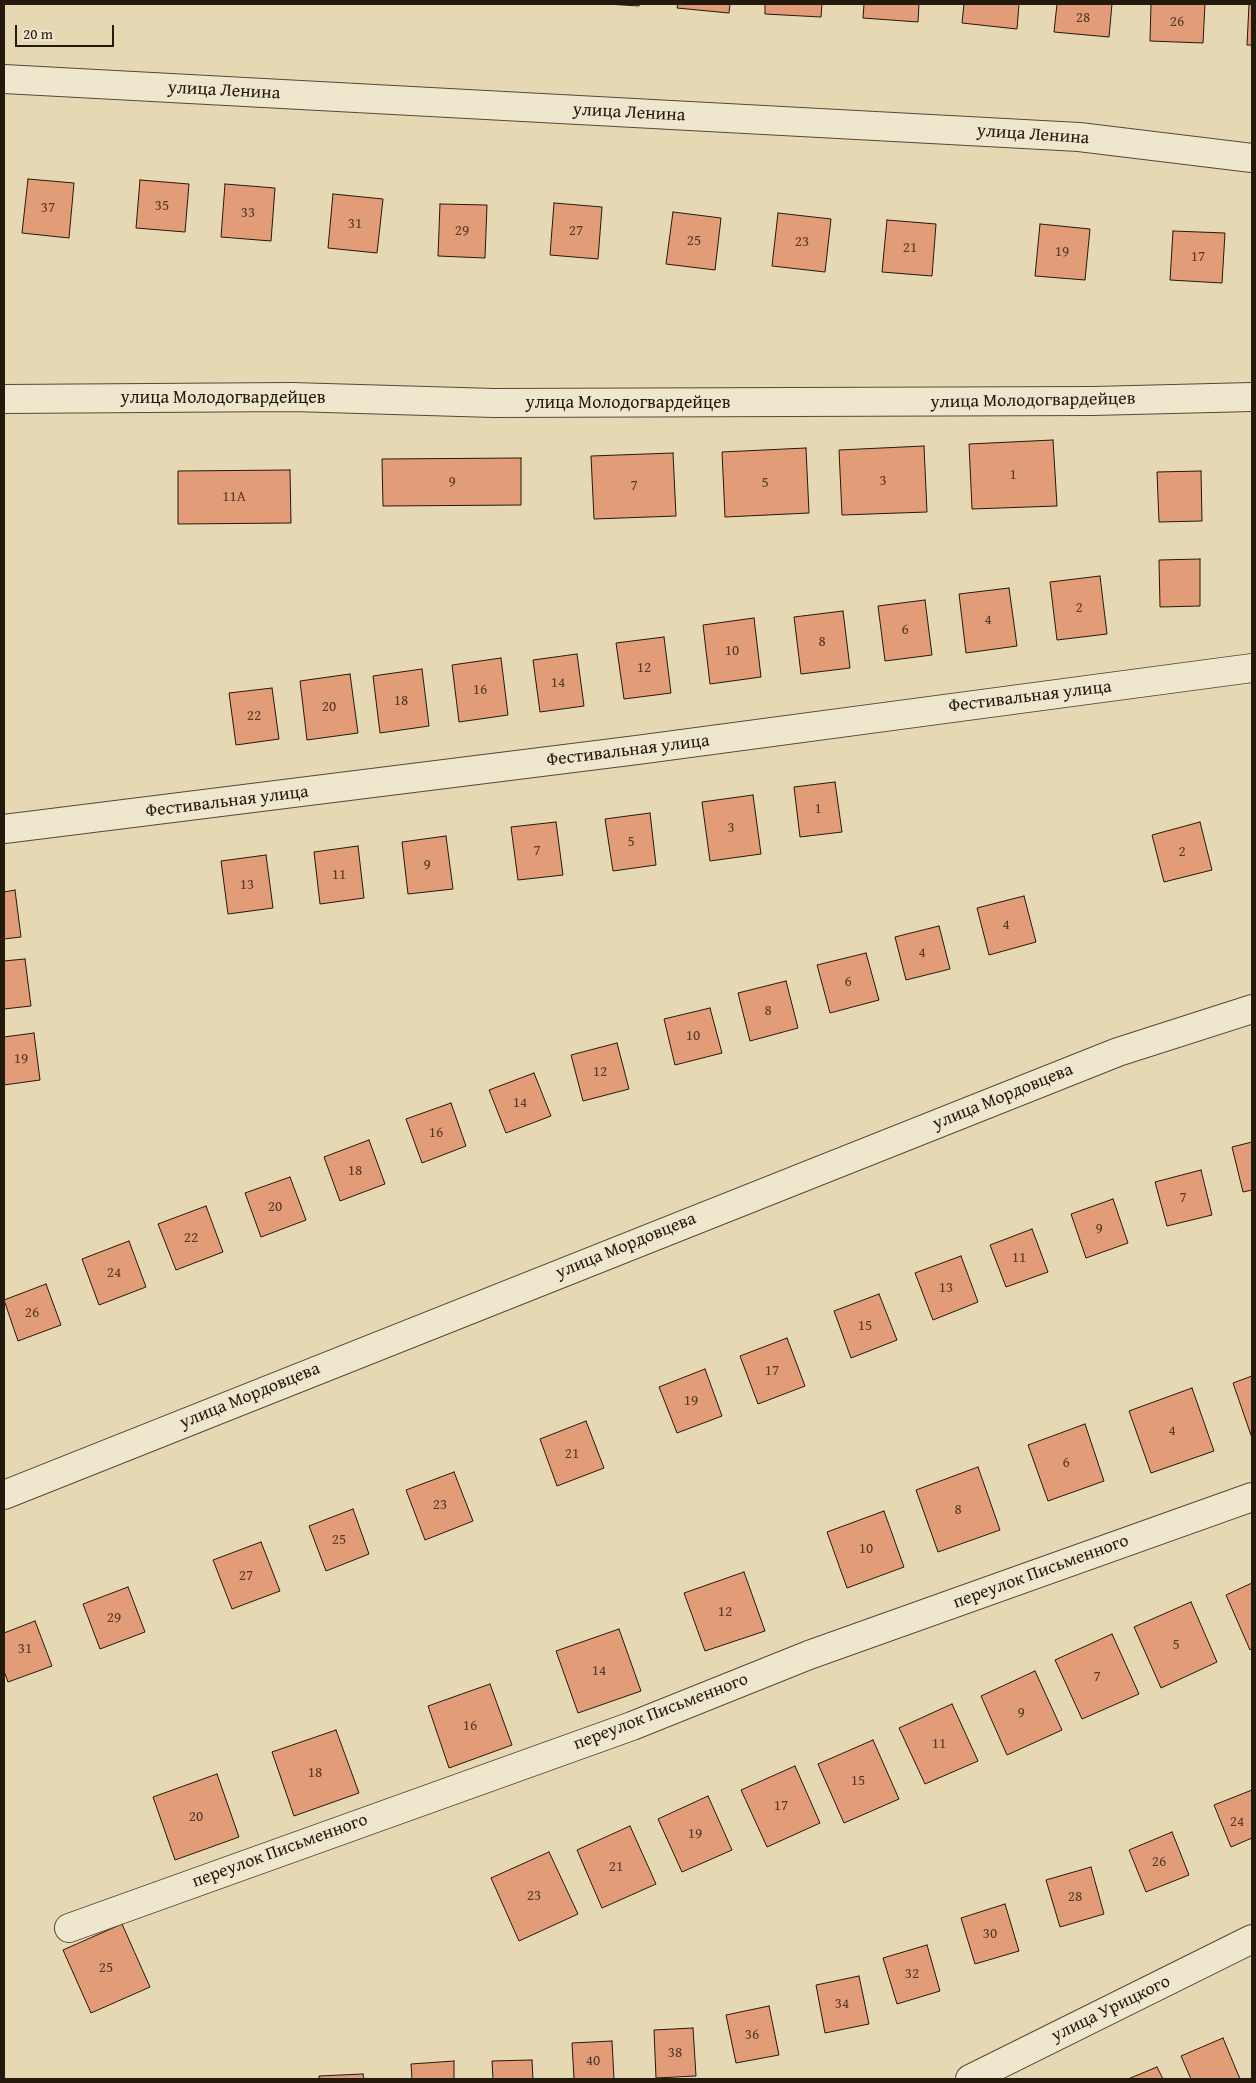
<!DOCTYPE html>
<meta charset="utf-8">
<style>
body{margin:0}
#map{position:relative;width:1256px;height:2083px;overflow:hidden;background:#e7d8b4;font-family:"Gentium Book Plus",serif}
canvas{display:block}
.frame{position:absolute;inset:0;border:5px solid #23190d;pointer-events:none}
.scale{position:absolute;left:15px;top:25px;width:99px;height:22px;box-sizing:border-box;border:2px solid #23190d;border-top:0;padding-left:6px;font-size:15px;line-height:18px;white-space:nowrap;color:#23190d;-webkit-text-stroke:4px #efe6ce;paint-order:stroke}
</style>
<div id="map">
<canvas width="1256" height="2083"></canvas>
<div class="frame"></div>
<div class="scale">20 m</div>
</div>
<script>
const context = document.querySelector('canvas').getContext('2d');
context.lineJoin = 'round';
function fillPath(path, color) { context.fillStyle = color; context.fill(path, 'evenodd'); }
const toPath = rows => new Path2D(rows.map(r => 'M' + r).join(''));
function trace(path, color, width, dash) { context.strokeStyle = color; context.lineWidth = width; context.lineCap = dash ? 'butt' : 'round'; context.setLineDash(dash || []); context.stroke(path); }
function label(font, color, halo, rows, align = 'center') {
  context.font = font + ' "Gentium Book Plus",serif'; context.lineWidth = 4; context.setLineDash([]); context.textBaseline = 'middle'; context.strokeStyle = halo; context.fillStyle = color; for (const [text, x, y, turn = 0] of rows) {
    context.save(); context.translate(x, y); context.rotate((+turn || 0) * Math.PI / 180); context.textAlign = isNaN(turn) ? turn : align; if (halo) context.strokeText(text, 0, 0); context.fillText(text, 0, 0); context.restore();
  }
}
const building = toPath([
 [607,4,640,4,639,6,607,4],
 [678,4,730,4,729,13,677,8,678,4],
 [765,4,822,4,821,17,765,14,765,4],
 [864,4,919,4,918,22,863,18,864,4],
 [964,4,1019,4,1017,29,962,23,964,4],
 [1057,4,1112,4,1109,37,1054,32,1057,4],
 [1151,4,1205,4,1203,43,1150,41,1151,4],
 [1249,4,1252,4,1252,45,1247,45,1249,4],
 [28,179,74,183,69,238,22,233,28,179],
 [140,180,189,184,185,232,136,228,140,180],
 [225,184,275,188,271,241,221,237,225,184],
 [333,194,383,199,377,253,328,248,333,194],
 [554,203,602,207,598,259,550,255,554,203],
 [440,204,487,205,485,258,438,256,440,204],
 [673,212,721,218,715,270,666,264,673,212],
 [778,213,831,219,825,272,772,266,778,213],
 [887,220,936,224,932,276,882,272,887,220],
 [1040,224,1090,229,1085,280,1035,276,1040,224],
 [1173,231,1225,233,1222,283,1170,280,1173,231],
 [1053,440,1057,506,972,509,969,444,1053,440],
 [924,446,927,512,842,515,839,450,924,446],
 [806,448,809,513,725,517,722,452,806,448],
 [673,453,676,516,594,519,591,456,673,453],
 [521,458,521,505,383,506,382,459,521,458],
 [290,470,291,523,178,524,178,471,290,470],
 [1201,471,1202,521,1159,522,1157,472,1201,471],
 [1200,559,1200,606,1160,607,1159,560,1200,559],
 [1100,576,1107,634,1057,640,1050,582,1100,576],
 [1009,588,1017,646,966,653,959,594,1009,588],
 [925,600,932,655,885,661,878,606,925,600],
 [843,611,850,668,801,674,794,617,843,611],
 [754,618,761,677,710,684,703,625,754,618],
 [664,637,671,693,624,699,616,643,664,637],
 [577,654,584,706,540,712,533,660,577,654],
 [501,658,508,715,459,722,452,665,501,658],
 [422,669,429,726,380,733,373,676,422,669],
 [350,674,358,733,307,740,300,681,350,674],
 [272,688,279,739,236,745,229,693,272,688],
 [835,782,842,832,800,837,794,787,835,782],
 [753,795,761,854,710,861,702,802,753,795],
 [650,813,656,865,613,871,605,819,650,813],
 [556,822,563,875,518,880,511,827,556,822],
 [1200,822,1212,870,1164,882,1152,835,1200,822],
 [446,836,453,889,408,894,402,842,446,836],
 [358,846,364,898,320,904,314,852,358,846],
 [266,855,273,908,228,914,221,861,266,855],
 [15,890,21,937,4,939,4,892,15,890],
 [1024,896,1036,942,989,955,977,908,1024,896],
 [939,926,950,969,906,980,895,937,939,926],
 [866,953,879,1000,830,1013,817,965,866,953],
 [25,959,31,1006,4,1009,4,961,25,959],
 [786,981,798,1028,750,1041,738,993,786,981],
 [710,1008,722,1053,675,1065,664,1019,710,1008],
 [34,1033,40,1080,4,1085,4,1037,34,1033],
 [617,1043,629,1089,583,1101,571,1055,617,1043],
 [534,1073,551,1116,506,1133,489,1090,534,1073],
 [451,1103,466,1146,422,1163,406,1119,451,1103],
 [369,1140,385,1184,340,1201,324,1157,369,1140],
 [1252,1142,1252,1190,1243,1192,1232,1147,1252,1142],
 [1201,1170,1212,1215,1167,1226,1155,1182,1201,1170],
 [290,1177,306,1220,261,1237,245,1193,290,1177],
 [1113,1199,1128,1243,1086,1258,1071,1214,1113,1199],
 [206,1206,223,1252,176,1270,158,1224,206,1206],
 [1032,1229,1048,1272,1006,1287,990,1245,1032,1229],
 [129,1241,146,1287,99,1305,82,1259,129,1241],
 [961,1256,978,1302,933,1320,915,1273,961,1256],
 [46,1284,61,1325,18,1341,4,1300,46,1284],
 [879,1294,897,1340,851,1358,834,1311,879,1294],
 [787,1338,805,1386,758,1404,740,1356,787,1338],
 [705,1369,722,1416,677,1433,659,1387,705,1369],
 [1252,1376,1252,1438,1233,1383,1252,1376],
 [1192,1388,1214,1451,1151,1473,1129,1411,1192,1388],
 [586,1421,604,1468,557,1486,540,1439,586,1421],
 [1085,1424,1104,1481,1048,1501,1028,1445,1085,1424],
 [978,1467,1000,1530,938,1552,916,1490,978,1467],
 [454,1472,473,1521,425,1540,406,1490,454,1472],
 [353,1509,369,1554,326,1571,309,1526,353,1509],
 [884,1511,904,1567,847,1588,827,1532,884,1511],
 [261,1542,280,1591,232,1609,213,1560,261,1542],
 [744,1572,765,1631,705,1651,684,1593,744,1572],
 [1252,1583,1252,1648,1250,1650,1226,1595,1252,1583],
 [128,1587,145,1632,100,1649,83,1604,128,1587],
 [1191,1602,1217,1662,1161,1688,1134,1627,1191,1602],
 [35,1621,52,1666,8,1682,4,1671,4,1633,35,1621],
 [619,1629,641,1691,578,1713,556,1651,619,1629],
 [1112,1634,1139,1694,1082,1719,1055,1660,1112,1634],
 [1035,1671,1062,1730,1007,1755,981,1696,1035,1671],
 [490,1684,512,1745,449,1768,428,1706,490,1684],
 [952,1704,978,1761,925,1784,899,1728,952,1704],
 [336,1730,359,1793,294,1816,272,1752,336,1730],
 [873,1740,899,1799,844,1823,818,1764,873,1740],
 [795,1766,820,1823,767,1847,741,1790,795,1766],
 [217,1774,239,1837,175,1860,153,1797,217,1774],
 [1252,1790,1252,1838,1231,1847,1214,1805,1252,1790],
 [708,1796,732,1850,682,1872,658,1819,708,1796],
 [630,1826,656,1884,602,1908,577,1850,630,1826],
 [1172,1832,1189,1875,1146,1892,1129,1850,1172,1832],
 [549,1852,578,1914,519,1941,491,1878,549,1852],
 [1091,1867,1104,1914,1060,1927,1046,1880,1091,1867],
 [1005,1904,1019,1951,975,1964,961,1918,1005,1904],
 [122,1924,150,1987,91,2013,63,1950,122,1924],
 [927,1945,940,1991,897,2004,883,1958,927,1945],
 [859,1976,869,2024,825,2033,816,1985,859,1976],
 [769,2006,779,2055,736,2063,726,2015,769,2006],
 [693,2028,696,2076,656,2078,654,2030,693,2028],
 [1223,2038,1240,2079,1191,2079,1181,2056,1223,2038],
 [612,2041,614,2079,574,2079,572,2043,612,2041],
 [532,2060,533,2079,493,2079,492,2061,532,2060],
 [454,2061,454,2079,412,2079,411,2064,454,2061],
 [1157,2067,1163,2079,1128,2079,1157,2067],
 [363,2074,364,2079,319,2079,319,2076,363,2074]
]);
const street = toPath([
 [4,79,1079,137,1252,158],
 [4,399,292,397,494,403,1093,401,1252,397],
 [4,829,637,750,1252,668],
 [4,1495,1118,1052,1252,1009],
 [69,1928,632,1726,809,1655,1252,1497],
 [970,2079,1252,1939]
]);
const numberNames = [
 ["28",1083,18],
 ["26",1177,22],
 ["35",162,206],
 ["37",48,208],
 ["33",248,213],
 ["31",355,224],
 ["29",462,231],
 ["27",576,231],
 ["25",694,241],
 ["23",802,242],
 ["21",910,248],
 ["19",1062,252],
 ["17",1198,257],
 ["1",1013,475],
 ["3",883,481],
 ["9",452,482],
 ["5",765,483],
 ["7",634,486],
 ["11А",234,497],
 ["2",1079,608],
 ["4",988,620],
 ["6",905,630],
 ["8",822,642],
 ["10",732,651],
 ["12",644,668],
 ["14",558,683],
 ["16",480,690],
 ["18",401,701],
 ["20",329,707],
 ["22",254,716],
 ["1",818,809],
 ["3",731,828],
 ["5",631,842],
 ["7",537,851],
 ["2",1182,852],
 ["9",427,865],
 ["11",339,875],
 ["13",247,885],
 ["4",1006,925],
 ["4",922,953],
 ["6",848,982],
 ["8",768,1011],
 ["10",693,1036],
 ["19",21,1059],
 ["12",600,1072],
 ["14",520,1103],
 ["16",436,1133],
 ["18",355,1171],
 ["7",1183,1198],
 ["20",275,1207],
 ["9",1099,1229],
 ["22",191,1238],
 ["11",1019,1258],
 ["24",114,1273],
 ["13",946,1288],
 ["26",32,1313],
 ["15",865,1326],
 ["17",772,1371],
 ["19",691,1401],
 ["4",1172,1431],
 ["21",572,1454],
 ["6",1066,1463],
 ["23",440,1505],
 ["8",958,1510],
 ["25",339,1540],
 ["10",866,1549],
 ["27",246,1576],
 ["12",725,1612],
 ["29",114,1618],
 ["5",1176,1645],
 ["31",25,1649],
 ["14",599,1671],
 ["7",1097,1677],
 ["9",1021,1713],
 ["16",470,1726],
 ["11",939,1744],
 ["18",315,1773],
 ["15",858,1781],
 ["17",781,1806],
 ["20",196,1817],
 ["24",1237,1822],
 ["19",695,1834],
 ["26",1159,1862],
 ["21",616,1867],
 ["23",534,1896],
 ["28",1075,1897],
 ["30",990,1934],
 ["25",106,1968],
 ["32",912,1974],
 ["34",842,2004],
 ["36",752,2035],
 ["38",675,2053],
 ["40",593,2061]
];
const streetNames = [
 ["улица Ленина",224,91,3],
 ["улица Ленина",629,113,3],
 ["улица Ленина",1033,135,4],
 ["улица Молодогвардейцев",223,398],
 ["улица Молодогвардейцев",1033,401,-1],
 ["улица Молодогвардейцев",628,403],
 ["Фестивальная улица",1030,697,-7],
 ["Фестивальная улица",628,751,-7],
 ["Фестивальная улица",227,802,-7],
 ["улица Мордовцева",1003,1097,-22],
 ["улица Мордовцева",626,1246,-22],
 ["улица Мордовцева",250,1396,-22],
 ["переулок Письменного",1041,1572,-20],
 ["переулок Письменного",661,1712,-21],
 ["переулок Письменного",280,1851,-20],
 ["улица Урицкого",1111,2009,-26]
];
fillPath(building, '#e39c78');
trace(building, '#23190d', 1);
trace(street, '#544937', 30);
trace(street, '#efe6ce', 28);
label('15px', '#533a28', null, numberNames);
label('18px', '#23190d', '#efe6ce', streetNames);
</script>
